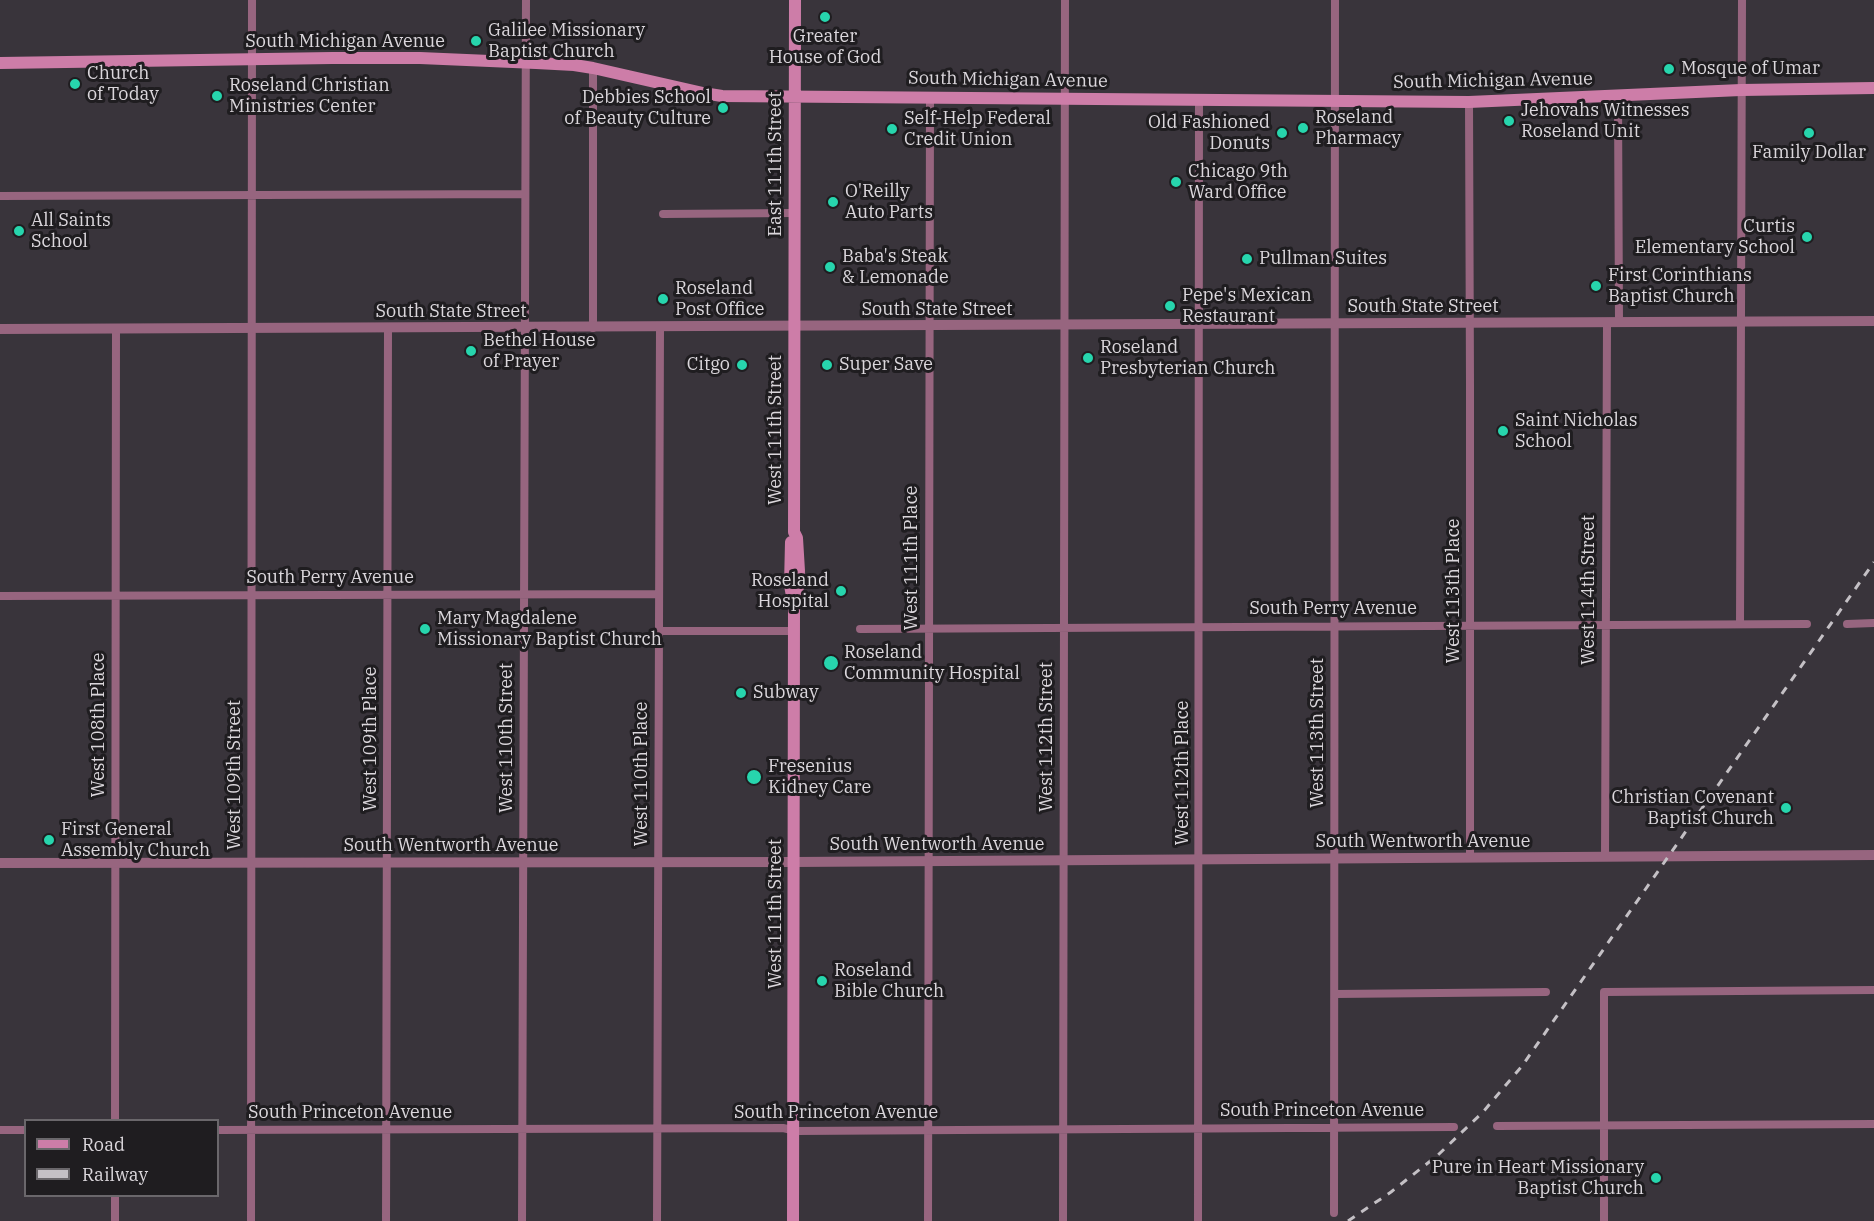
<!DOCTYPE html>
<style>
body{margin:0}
#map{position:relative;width:1874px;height:1221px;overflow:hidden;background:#39343b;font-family:"IBM Plex Serif",serif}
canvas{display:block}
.legend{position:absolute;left:24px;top:1119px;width:195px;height:78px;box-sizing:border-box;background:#1f1d20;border:2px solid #6a676b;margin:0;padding:8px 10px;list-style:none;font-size:18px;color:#dbd7dc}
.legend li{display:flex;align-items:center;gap:12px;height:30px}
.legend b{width:30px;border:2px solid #6a676b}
</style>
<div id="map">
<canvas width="1874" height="1221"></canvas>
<ul class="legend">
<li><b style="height:8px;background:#cd7da8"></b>Road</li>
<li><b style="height:8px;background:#c4c0c5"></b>Railway</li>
</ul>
</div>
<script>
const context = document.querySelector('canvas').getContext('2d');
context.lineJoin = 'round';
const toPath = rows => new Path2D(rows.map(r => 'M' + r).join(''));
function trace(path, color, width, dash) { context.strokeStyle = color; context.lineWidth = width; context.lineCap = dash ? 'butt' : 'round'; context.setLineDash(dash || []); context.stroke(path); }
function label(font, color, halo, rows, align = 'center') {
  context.font = font + ' "IBM Plex Serif",serif'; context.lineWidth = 6; context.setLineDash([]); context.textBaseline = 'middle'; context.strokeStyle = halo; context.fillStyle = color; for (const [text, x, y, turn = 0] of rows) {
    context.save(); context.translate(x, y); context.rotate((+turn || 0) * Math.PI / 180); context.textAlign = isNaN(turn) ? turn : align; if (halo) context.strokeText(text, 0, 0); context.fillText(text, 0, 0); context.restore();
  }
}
const minor = toPath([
 [1618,96,1619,323],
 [1469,102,1470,385,1470,858],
 [0,196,525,194],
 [663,214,794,213],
 [593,328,593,68],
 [0,596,659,594],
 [1740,624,1742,0],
 [1847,624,1874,623],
 [860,629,1807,624],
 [659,631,794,631],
 [1605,857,1607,323],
 [1335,994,1546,992],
 [115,1120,116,329],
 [1497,1126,1874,1124],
 [0,1130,26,1130],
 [218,1130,783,1128,796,1131,1454,1127],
 [1334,1213,1335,0],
 [115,1221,115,1196],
 [251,1221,252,0],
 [386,1221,388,328],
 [522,1221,526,0],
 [657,1221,660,328],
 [928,1221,930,98],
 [1063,1221,1065,0],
 [1198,1221,1199,100],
 [1604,1221,1604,992,1874,990]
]);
const tertiary = toPath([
 [0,329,1874,321],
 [0,863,794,862,1874,855]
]);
const secondary = toPath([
 [0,63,332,58,420,58,536,63,574,65,593,68,703,93,722,96,1469,102,1741,90,1874,88],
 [791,542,790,585,793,602],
 [793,1221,794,606,798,587,799,571,797,538,794,532,795,0]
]);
const rail = toPath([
 [1348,1221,1391,1192,1438,1155,1483,1112,1522,1066,1874,562]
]);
const markers = [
 [825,17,6,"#27d5ad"],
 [476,41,6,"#27d5ad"],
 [1669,69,6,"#27d5ad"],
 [75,84,6,"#27d5ad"],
 [217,96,6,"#27d5ad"],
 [723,108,6,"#27d5ad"],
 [1509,121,6,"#27d5ad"],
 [1303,128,6,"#27d5ad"],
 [892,129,6,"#27d5ad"],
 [1282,133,6,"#27d5ad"],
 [1809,133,6,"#27d5ad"],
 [1176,182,6,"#27d5ad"],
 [833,202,6,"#27d5ad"],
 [19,231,6,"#27d5ad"],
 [1807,237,6,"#27d5ad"],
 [1247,259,6,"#27d5ad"],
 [830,267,6,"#27d5ad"],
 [1596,286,6,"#27d5ad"],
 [663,299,6,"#27d5ad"],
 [1170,306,6,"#27d5ad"],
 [471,351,6,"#27d5ad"],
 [1088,358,6,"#27d5ad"],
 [742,365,6,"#27d5ad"],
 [827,365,6,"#27d5ad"],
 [1503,431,6,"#27d5ad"],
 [841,591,6,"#27d5ad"],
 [425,629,6,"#27d5ad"],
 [831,663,8,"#27d5ad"],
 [741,693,6,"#27d5ad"],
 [754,777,8,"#27d5ad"],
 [1786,808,6,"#27d5ad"],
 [49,840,6,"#27d5ad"],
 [822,981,6,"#27d5ad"],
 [1656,1178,6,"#27d5ad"]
];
const poiNames = [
 ["Galilee Missionary",488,31],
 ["Baptist Church",488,52],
 ["Greater",825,37,"center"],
 ["House of God",825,58,"center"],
 ["Mosque of Umar",1681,69],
 ["Church",87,74],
 ["of Today",87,95],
 ["Roseland Christian",229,86],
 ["Ministries Center",229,107],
 ["Debbies School",711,98,"right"],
 ["of Beauty Culture",711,119,"right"],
 ["Jehovahs Witnesses",1521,111],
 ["Roseland Unit",1521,132],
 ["Roseland",1315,118],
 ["Pharmacy",1315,139],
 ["Self-Help Federal",904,119],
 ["Credit Union",904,140],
 ["Old Fashioned",1270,123,"right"],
 ["Donuts",1270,144,"right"],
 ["Family Dollar",1809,153,"center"],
 ["Chicago 9th",1188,172],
 ["Ward Office",1188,193],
 ["O'Reilly",845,192],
 ["Auto Parts",845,213],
 ["All Saints",31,221],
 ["School",31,242],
 ["Curtis",1795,227,"right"],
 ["Elementary School",1795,248,"right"],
 ["Baba's Steak",842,257],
 ["& Lemonade",842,278],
 ["Pullman Suites",1259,259],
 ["First Corinthians",1608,276],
 ["Baptist Church",1608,297],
 ["Roseland",675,289],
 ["Post Office",675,310],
 ["Pepe's Mexican",1182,296],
 ["Restaurant",1182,317],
 ["Bethel House",483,341],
 ["of Prayer",483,362],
 ["Roseland",1100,348],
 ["Presbyterian Church",1100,369],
 ["Citgo",730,365,"right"],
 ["Super Save",839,365],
 ["Saint Nicholas",1515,421],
 ["School",1515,442],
 ["Roseland",829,581,"right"],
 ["Hospital",829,602,"right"],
 ["Mary Magdalene",437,619],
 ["Missionary Baptist Church",437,640],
 ["Roseland",844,653],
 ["Community Hospital",844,674],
 ["Subway",753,693],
 ["Fresenius",768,767],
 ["Kidney Care",768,788],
 ["Christian Covenant",1774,798,"right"],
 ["Baptist Church",1774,819,"right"],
 ["First General",61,830],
 ["Assembly Church",61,851],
 ["Roseland",834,971],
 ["Bible Church",834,992],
 ["Pure in Heart Missionary",1644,1168,"right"],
 ["Baptist Church",1644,1189,"right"]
];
const streetNames = [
 ["South Michigan Avenue",345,42],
 ["South Michigan Avenue",1008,80,1],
 ["South Michigan Avenue",1493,81,-1],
 ["East 111th Street",776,164,-90],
 ["South State Street",1423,307],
 ["South State Street",937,310],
 ["South State Street",451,312],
 ["West 111th Street",776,430,-90],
 ["West 111th Place",912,558,-90],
 ["South Perry Avenue",330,578],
 ["West 114th Street",1589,590,-90],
 ["West 113th Place",1454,591,-90],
 ["South Perry Avenue",1333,609],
 ["West 108th Place",99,725,-90],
 ["West 113th Street",1318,733,-90],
 ["West 112th Street",1047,737,-90],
 ["West 110th Street",507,738,-90],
 ["West 109th Place",371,739,-90],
 ["West 112th Place",1183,773,-90],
 ["West 110th Place",642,774,-90],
 ["West 109th Street",235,775,-90],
 ["South Wentworth Avenue",1423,842],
 ["South Wentworth Avenue",937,845],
 ["South Wentworth Avenue",451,846],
 ["West 111th Street",776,914,-90],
 ["South Princeton Avenue",1322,1111],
 ["South Princeton Avenue",350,1113],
 ["South Princeton Avenue",836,1113]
];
trace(minor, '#97657f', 8);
trace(tertiary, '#97657f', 10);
trace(secondary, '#cd7da8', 12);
trace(rail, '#c4c0c5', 3, [8, 8]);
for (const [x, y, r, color] of markers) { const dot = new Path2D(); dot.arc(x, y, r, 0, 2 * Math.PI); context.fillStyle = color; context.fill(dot); trace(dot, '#1f1d20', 2); }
label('18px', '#dbd7dc', '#1f1d20', poiNames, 'left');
label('18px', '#dbd7dc', '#1f1d20', streetNames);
</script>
